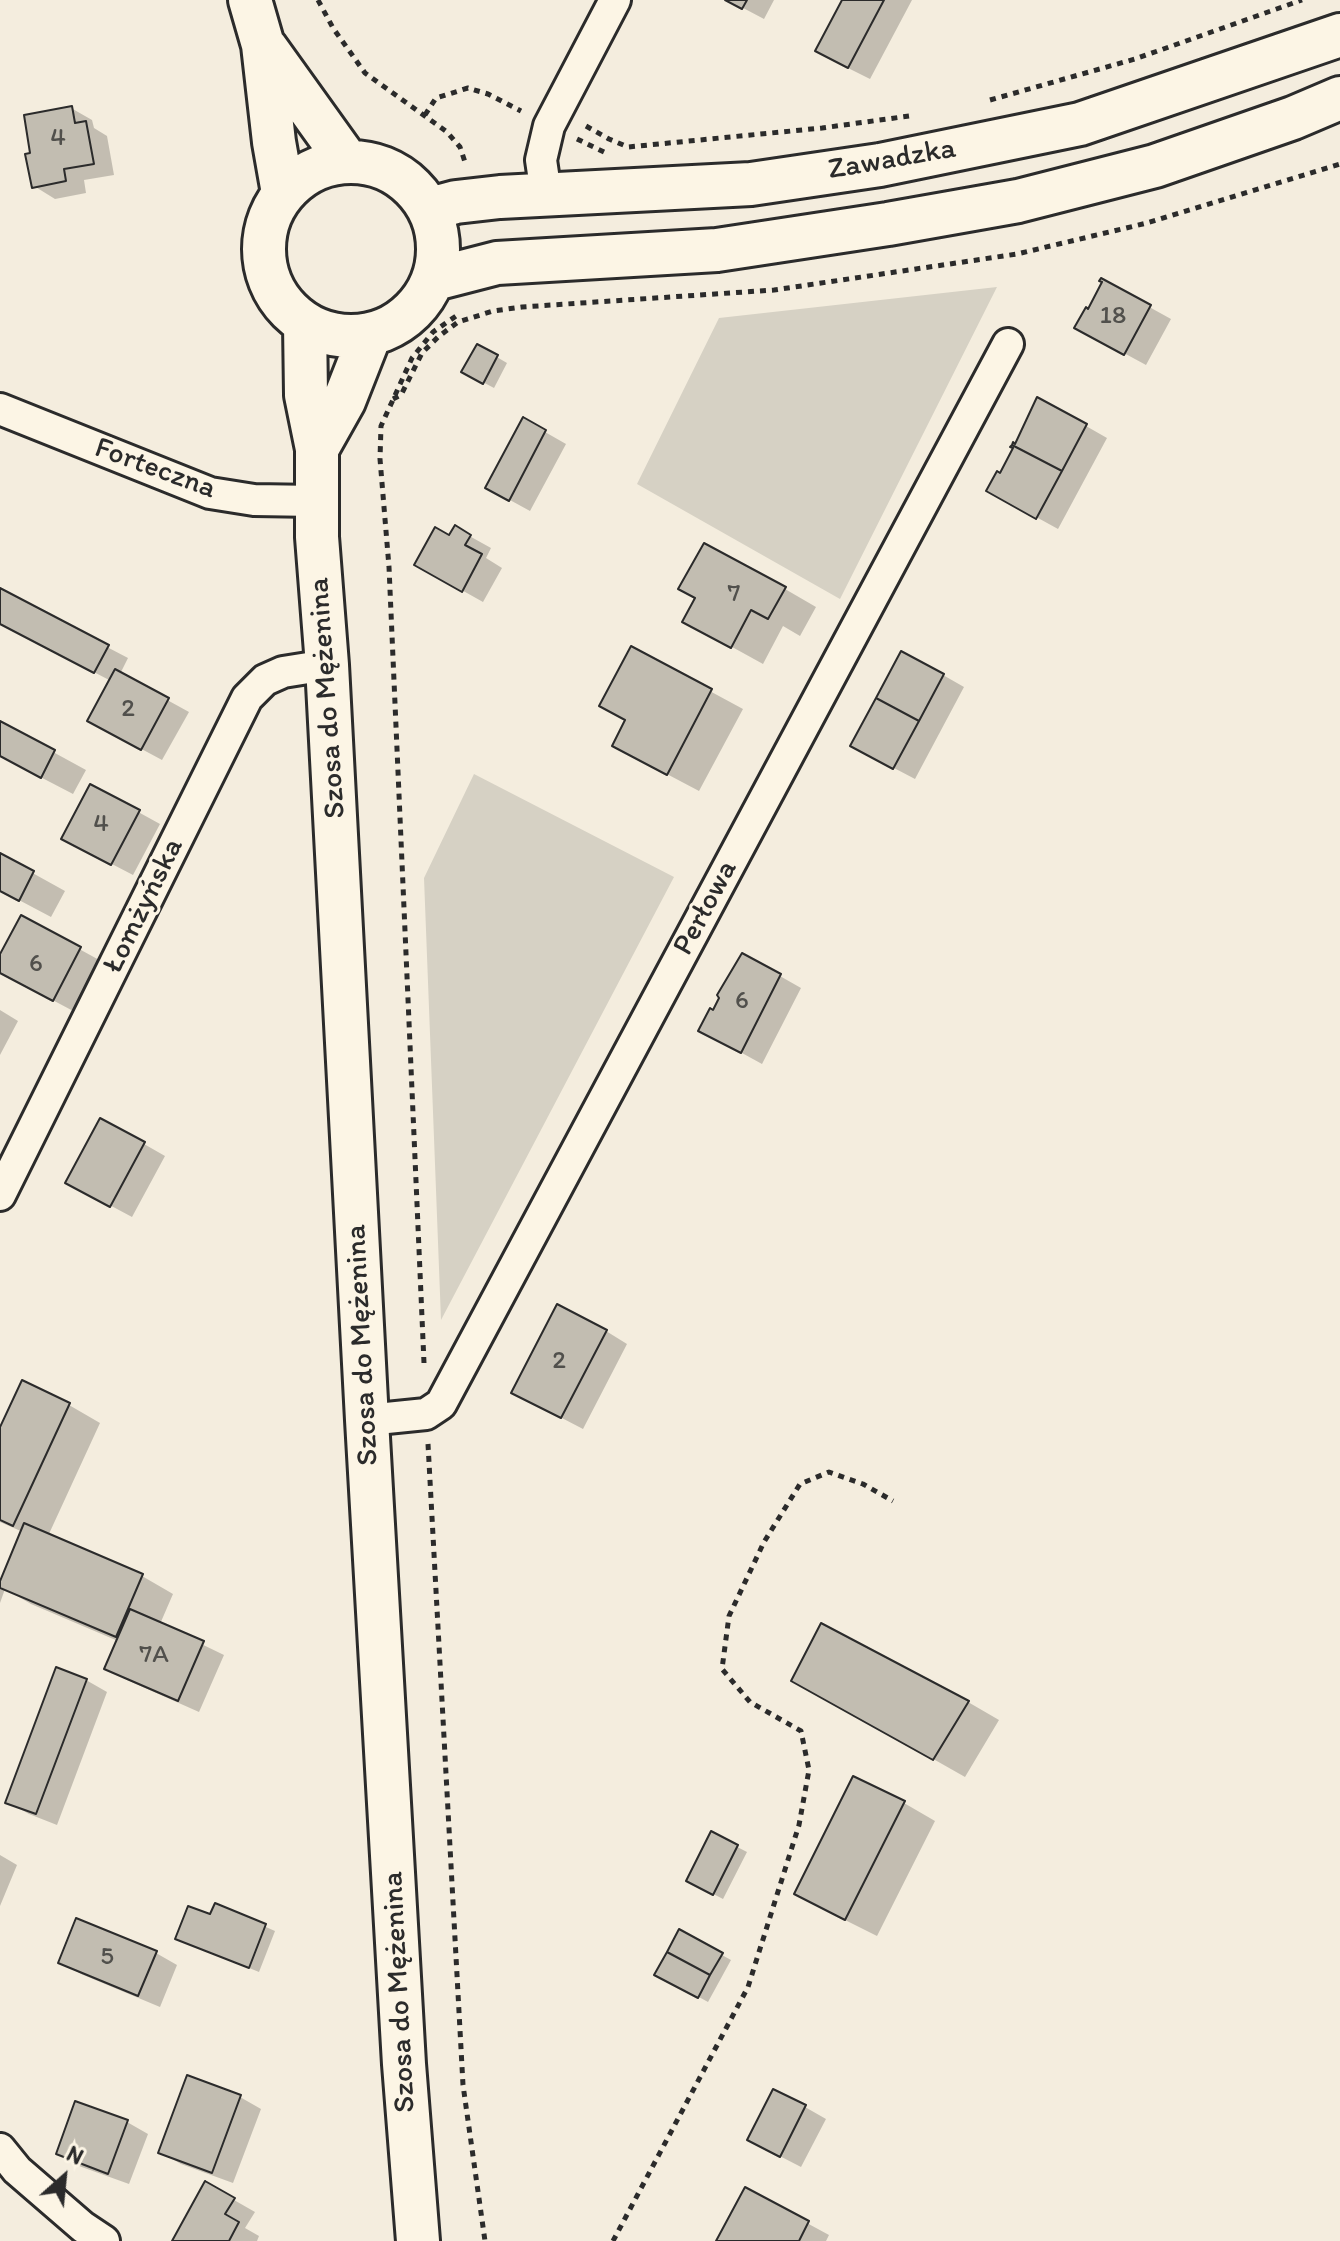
<!DOCTYPE html>
<meta charset="utf-8">
<style>
body{margin:0}
#map{position:relative;width:1340px;height:2241px;overflow:hidden;background:#f4edde;font-family:Itim,sans-serif}
canvas{display:block}
.north{position:absolute;left:24px;top:2137px;width:80px;height:80px;-webkit-text-stroke:6px #fcf5e5;paint-order:stroke;rotate:27deg;font-size:22px;font-weight:700;line-height:32px;text-align:center;color:#2b2b2b}
.north::after{content:'';display:block;margin:auto;width:28px;height:36px;background:#2b2b2b;clip-path:polygon(50% 0,100% 100%,50% 72%,0 100%)}
</style>
<div id="map">
<canvas width="1340" height="2241"></canvas>
<div class="north">N</div>
</div>
<script>
const context = document.querySelector('canvas').getContext('2d');
context.lineJoin = 'round';
function fillPath(path, color) { context.fillStyle = color; context.fill(path, 'evenodd'); }
const toPath = rows => new Path2D(rows.map(r => 'M' + r).join(''));
function trace(path, color, width, dash) { context.strokeStyle = color; context.lineWidth = width; context.lineCap = dash ? 'butt' : 'round'; context.setLineDash(dash || []); context.stroke(path); }
function label(font, color, halo, rows, align = 'center') {
  context.font = font + ' Itim,sans-serif'; context.lineWidth = 6; context.setLineDash([]); context.textBaseline = 'middle'; context.strokeStyle = halo; context.fillStyle = color; for (const [text, x, y, turn = 0] of rows) {
    context.save(); context.translate(x, y); context.rotate((+turn || 0) * Math.PI / 180); context.textAlign = isNaN(turn) ? turn : align; if (halo) context.strokeText(text, 0, 0); context.fillText(text, 0, 0); context.restore();
  }
}
const green = toPath([
 [997,287,840,599,637,484,719,318],
 [474,774,674,877,441,1320,424,878]
]);
const shadow = toPath([
 [728,0,774,0,764,19],
 [844,0,912,0,870,79,838,63],
 [71,108,92,120,94,128,107,136,114,175,84,180,86,193,55,199,34,186,33,154],
 [1104,282,1171,319,1146,365,1098,339,1089,312],
 [478,346,507,363,494,388,464,372],
 [524,420,566,444,530,511,488,488],
 [1086,426,1107,438,1058,529,989,491,1001,475],
 [455,528,491,548,486,558,502,568,483,602,417,565,450,538],
 [785,589,816,607,800,636,783,626,763,664,685,621],
 [0,591,128,658,120,674,189,712,162,760,110,732,111,681,0,623],
 [632,649,743,709,699,791,646,763,627,720],
 [943,675,964,687,915,779,873,757],
 [0,723,86,770,73,794,0,756],
 [91,786,160,824,133,875,85,850],
 [0,855,65,891,51,917,0,890],
 [21,917,101,961,75,1012,0,972,0,958],
 [743,955,801,988,762,1064,722,1042],
 [0,1010,18,1021,0,1055],
 [144,1144,165,1156,132,1217,89,1194],
 [606,1331,627,1344,583,1429,535,1404],
 [69,1405,100,1423,48,1536,142,1576,173,1594,160,1624,224,1655,199,1712,127,1680,106,1668,118,1641,31,1604,5,1589,0,1603,0,1584,23,1532,0,1522,0,1432],
 [86,1680,107,1692,57,1825,29,1814,8,1802],
 [794,1680,968,1702,999,1720,965,1777],
 [904,1803,935,1821,877,1936,827,1911],
 [712,1834,747,1852,723,1899,698,1886],
 [0,1855,17,1865,0,1906],
 [216,1905,275,1931,259,1972,188,1943,211,1917],
 [77,1921,156,1953,177,1965,160,2007,81,1974,60,1962],
 [680,1932,731,1960,708,2002,657,1974],
 [240,2097,261,2109,233,2183,181,2164,160,2152],
 [805,2107,826,2119,801,2167,770,2151],
 [127,2122,148,2134,129,2184,79,2166,58,2154],
 [206,2184,255,2212,245,2228,259,2236,257,2241,174,2241],
 [746,2190,829,2235,826,2241,718,2241]
]);
const building = toPath([
 [725,0,747,0,742,9,725,0],
 [842,0,884,0,848,68,815,51,842,0],
 [72,106,75,123,86,121,94,164,64,169,66,181,32,188,25,154,30,153,24,115,72,106],
 [1101,278,1151,305,1124,355,1074,328,1086,307,1088,309,1102,282,1099,281,1101,278],
 [477,344,498,355,483,384,461,372,477,344],
 [1037,397,1087,424,1062,471,1012,445,1013,442,1015,444,1037,397],
 [523,417,546,430,509,501,485,488,523,417],
 [1012,445,1062,471,1036,519,986,491,997,471,1000,473,1013,448,1010,447,1012,445],
 [455,525,471,535,465,545,482,554,462,592,414,565,435,527,449,535,455,525],
 [704,543,786,587,768,619,751,610,731,648,682,622,695,598,678,589,704,543],
 [0,588,109,645,94,673,0,624,0,588],
 [631,646,712,689,667,775,612,746,625,720,599,706,631,646],
 [901,651,944,674,919,721,876,698,901,651],
 [115,669,169,698,141,750,87,721,115,669],
 [876,698,919,721,893,769,850,746,876,698],
 [0,721,55,750,41,778,0,756,0,721],
 [90,784,140,810,111,865,61,839,90,784],
 [0,853,34,871,19,901,0,891,0,853],
 [21,915,81,947,53,1001,0,973,0,954,21,915],
 [742,953,781,974,741,1053,698,1031,710,1008,713,1010,719,998,717,995,742,953],
 [100,1118,145,1142,110,1207,65,1183,100,1118],
 [557,1304,607,1330,561,1418,511,1393,557,1304],
 [22,1380,70,1403,13,1526,0,1520,0,1427,22,1380],
 [24,1523,143,1574,116,1637,0,1588,0,1581,24,1523],
 [130,1609,204,1641,178,1701,104,1669,130,1609],
 [821,1623,969,1701,933,1760,791,1681,821,1623],
 [56,1667,87,1679,36,1814,5,1803,56,1667],
 [853,1776,905,1801,845,1920,794,1894,853,1776],
 [711,1831,738,1845,713,1895,686,1881,711,1831],
 [215,1903,266,1924,249,1968,175,1939,188,1906,210,1914,215,1903],
 [76,1918,157,1951,138,1996,58,1963,76,1918],
 [679,1929,723,1953,710,1975,667,1952,679,1929],
 [667,1952,710,1975,698,1998,654,1975,667,1952],
 [187,2075,241,2095,212,2173,158,2153,187,2075],
 [773,2089,806,2105,780,2157,747,2140,773,2089],
 [75,2101,128,2120,108,2174,56,2154,75,2101],
 [205,2181,235,2198,225,2214,239,2222,229,2241,172,2241,205,2181],
 [745,2187,809,2221,799,2241,716,2241,745,2187]
]);
const path = toPath([
 [318,0,333,28,365,73,447,132,460,147,465,162],
 [990,100,1135,59,1302,0],
 [425,115,436,98,468,88,488,94,521,111],
 [586,126,609,139,628,147,822,128,909,116],
 [577,139,604,152],
 [393,399,401,395,422,353,438,337,458,322,493,311,522,307,774,290,1017,254,1147,223,1340,164],
 [424,1363,389,567,380,459,381,426,412,358,433,332,456,316],
 [428,1444,463,2085,485,2241],
 [613,2241,748,1987,799,1825,809,1770,801,1731,750,1702,722,1669,729,1616,764,1542,800,1484,829,1472,863,1484,893,1501]
]);
const street = toPath([
 [546,194,541,160,549,126,615,0],
 [0,409,210,493,254,500,316,501],
 [0,1195,247,698,265,680,283,672,327,665],
 [367,1420,426,1414,441,1404,1008,344],
 [0,2149,17,2170,83,2227,104,2241]
]);
const secondary = toPath([
 [250,0,263,45,274,142,283,193],
 [266,48,347,161],
 '264 249a87 87 0 1 1 174 0a87 87 0 1 1-174 0Z',
 [430,209,456,202,500,197,751,184,880,165,1080,124,1340,35],
 [435,279,497,263,717,250,888,224,1018,201,1155,166,1293,118,1340,98],
 [305,324,306,395,317,449,317,537,327,665,367,1420,404,2064,418,2241],
 [317,449,344,401,370,335]
]);
const numberNames = [
 ["4",58,138],
 ["18",1113,316],
 ["7",734,594],
 ["2",128,709],
 ["4",101,824],
 ["6",36,964],
 ["6",742,1001],
 ["2",559,1361],
 ["7A",154,1655],
 ["5",107,1957]
];
const streetNames = [
 ["Zawadzka",892,160,-10],
 ["Forteczna",155,469,20],
 ["Szosa do Mężenina",328,698,-94],
 ["Łomżyńska",144,906,-64],
 ["Perłowa",706,908,-62],
 ["Szosa do Mężenina",363,1345,-93],
 ["Szosa do Mężenina",400,1992,-93]
];
fillPath(green, '#d6d1c4');
fillPath(shadow, '#0003');
fillPath(building, '#c2bdb1');
trace(building, '#2b2b2b', 2);
trace(street, '#2b2b2b', 36);
trace(secondary, '#2b2b2b', 48);
trace(path, '#2b2b2b', 5, [6, 6]);
trace(street, '#fcf5e5', 30);
trace(secondary, '#fcf5e5', 42);
label('26px', '#51504c', null, numberNames);
label('30px', '#2b2b2b', '#fcf5e5', streetNames);
</script>
